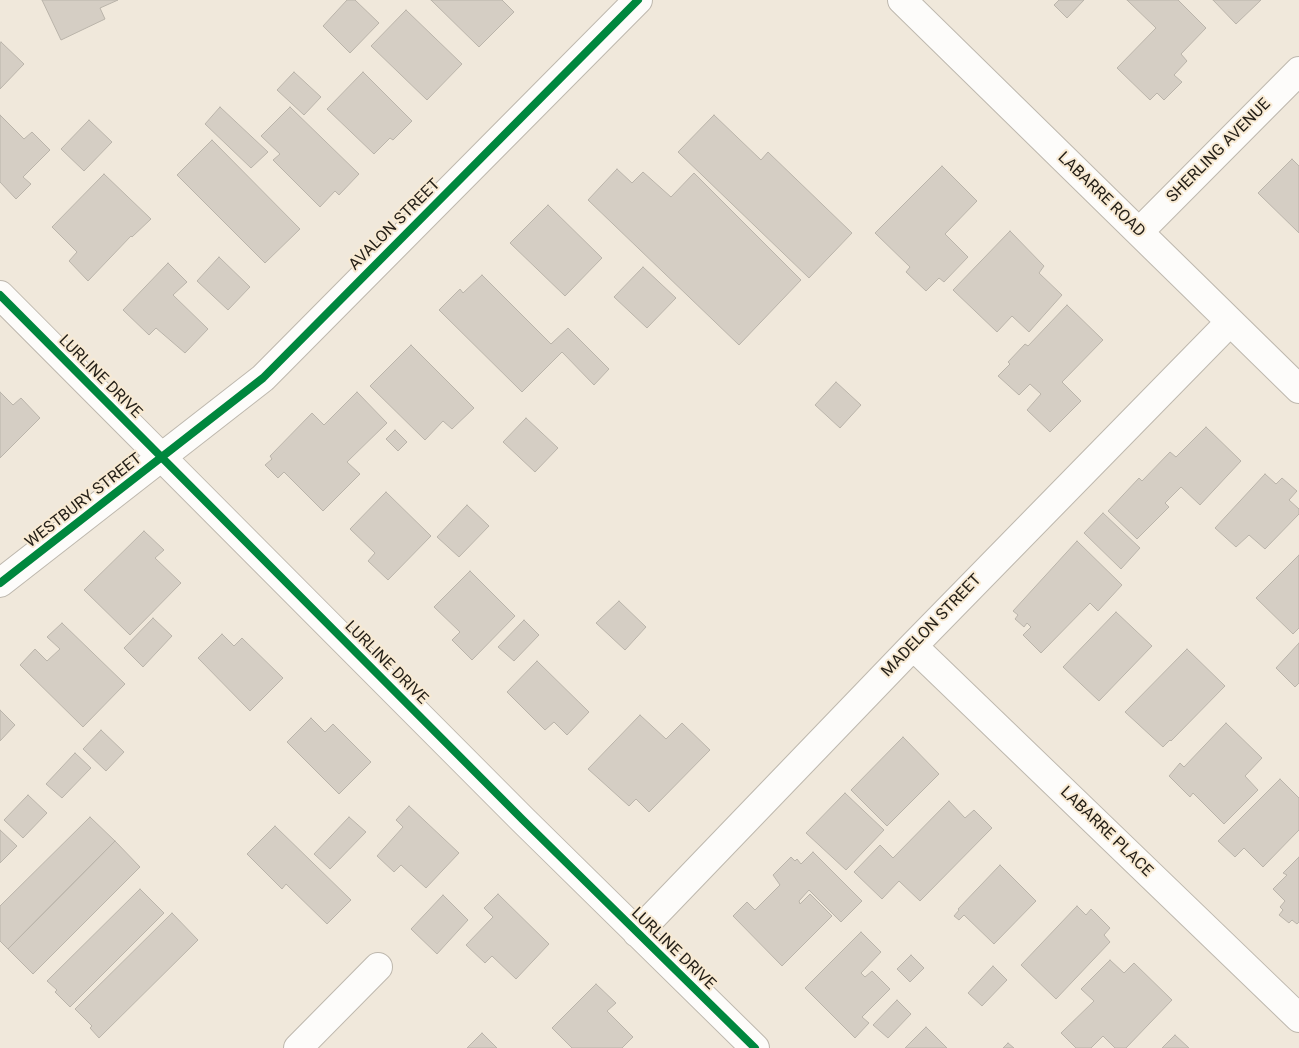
<!DOCTYPE html>
<style>
body{margin:0}
canvas{display:block;background:#f0e8db}
</style>
<canvas width="1299" height="1048"></canvas>
<script>
const context = document.querySelector('canvas').getContext('2d');
context.lineJoin = 'round';
function fillPath(path, color) { context.fillStyle = color; context.fill(path, 'evenodd'); }
const toPath = rows => new Path2D(rows.map(r => 'M' + r).join(''));
function trace(path, color, width, dash) { context.strokeStyle = color; context.lineWidth = width; context.lineCap = dash ? 'butt' : 'round'; context.setLineDash(dash || []); context.stroke(path); }
function label(font, color, halo, rows, align = 'center') {
  context.font = font + ' Roboto,sans-serif'; context.lineWidth = 4; context.setLineDash([]); context.textBaseline = 'middle'; context.strokeStyle = halo; context.fillStyle = color; for (const [text, x, y, turn = 0] of rows) {
    context.save(); context.translate(x, y); context.rotate((+turn || 0) * Math.PI / 180); context.textAlign = isNaN(turn) ? turn : align; if (halo) context.strokeText(text, 0, 0); context.fillText(text, 0, 0); context.restore();
  }
}
const building = toPath([
 [42,0,118,0,100,8,105,19,61,40,42,0],
 [347,0,355,0,379,23,350,53,323,26,347,0],
 [431,0,502,0,514,12,479,47,431,0],
 [1059,0,1084,0,1067,18,1054,5,1059,0],
 [1127,0,1178,0,1206,28,1181,54,1187,61,1174,75,1182,82,1164,100,1157,93,1150,100,1117,68,1156,28,1127,0],
 [1213,0,1261,0,1236,24,1213,0],
 [406,10,462,64,427,100,371,46,406,10],
 [1,42,24,64,0,89,0,44,1,42],
 [294,72,321,97,304,115,277,90,294,72],
 [363,72,412,121,393,140,390,138,374,154,327,109,363,72],
 [220,107,268,152,251,168,205,124,220,107],
 [290,107,359,174,339,195,335,191,320,207,273,160,280,154,261,136,290,107],
 [0,115,24,139,32,132,50,150,23,177,31,184,16,199,0,182,0,115],
 [714,115,761,160,768,152,852,233,809,278,678,152,714,115],
 [89,120,112,142,84,171,61,149,89,120],
 [212,140,300,229,265,263,177,175,212,140],
 [1292,159,1299,166,1299,233,1258,193,1292,159],
 [942,166,977,201,945,234,968,257,944,282,939,278,926,291,906,272,910,267,875,233,942,166],
 [617,169,632,183,643,172,671,197,694,173,801,280,739,345,588,200,617,169],
 [104,174,151,219,132,237,131,236,88,281,69,261,77,252,52,227,104,174],
 [548,205,602,258,565,296,510,243,548,205],
 [1010,231,1044,266,1039,273,1062,295,1029,332,1012,316,997,332,953,290,1010,231],
 [219,257,250,287,228,310,197,281,219,257],
 [168,263,187,282,173,295,208,329,185,353,156,328,149,335,123,310,168,263],
 [643,267,676,298,647,328,614,297,643,267],
 [482,275,551,344,568,328,609,369,594,385,562,352,522,392,439,310,460,289,463,293,482,275],
 [1067,305,1103,340,1062,382,1081,401,1050,432,1027,410,1041,394,1030,384,1019,395,998,376,1010,364,1008,362,1025,344,1028,346,1067,305],
 [411,345,474,408,452,429,443,421,425,440,370,386,411,345],
 [836,382,861,405,840,428,815,405,836,382],
 [0,392,13,405,21,398,40,418,0,458,0,392],
 [357,392,387,423,347,462,360,474,323,511,284,472,278,478,265,465,272,459,270,456,312,413,324,425,357,392],
 [526,418,558,448,535,472,503,442,526,418],
 [1206,427,1241,461,1200,505,1181,487,1165,503,1169,507,1137,539,1108,511,1139,478,1142,481,1170,452,1176,457,1206,427],
 [395,430,407,442,398,451,386,439,395,430],
 [1265,474,1276,484,1282,478,1297,491,1289,500,1299,509,1299,514,1265,549,1249,535,1236,547,1215,528,1265,474],
 [386,492,431,536,388,580,368,561,375,553,350,529,386,492],
 [467,505,489,526,459,557,437,537,467,505],
 [1103,513,1140,548,1121,569,1084,533,1103,513],
 [144,531,164,550,155,558,181,583,130,635,84,590,144,531],
 [1077,541,1122,585,1098,611,1090,603,1041,653,1023,635,1031,627,1027,623,1024,627,1015,619,1018,615,1013,611,1077,541],
 [1299,555,1299,628,1293,634,1256,598,1299,555],
 [470,571,515,616,472,660,452,640,460,632,434,607,470,571],
 [619,601,646,627,625,650,596,623,619,601],
 [1116,612,1152,646,1099,701,1063,667,1116,612],
 [153,618,172,636,143,667,124,648,153,618],
 [524,620,539,635,514,661,498,647,524,620],
 [62,623,125,684,83,727,20,665,35,649,47,661,60,649,47,637,62,623],
 [222,634,234,646,242,638,283,678,250,711,198,658,222,634],
 [1299,643,1299,683,1295,687,1276,668,1299,643],
 [1187,649,1225,686,1171,741,1170,740,1163,747,1125,712,1187,649],
 [537,661,589,712,567,735,554,722,545,730,507,692,537,661],
 [0,710,15,725,0,741,0,710],
 [640,715,666,739,682,723,710,750,649,812,636,799,629,806,588,769,640,715],
 [311,718,325,732,333,724,371,762,339,794,287,742,311,718],
 [1226,723,1262,758,1245,776,1258,790,1224,824,1193,793,1190,797,1169,776,1180,763,1184,767,1226,723],
 [101,730,124,752,106,771,83,749,101,730],
 [903,737,939,774,887,826,851,790,903,737],
 [75,753,91,768,62,798,46,784,75,753],
 [1280,779,1299,798,1299,830,1263,867,1244,848,1235,857,1218,841,1280,779],
 [845,793,884,830,846,870,806,833,845,793],
 [28,795,47,813,23,838,4,820,28,795],
 [949,801,965,818,974,810,992,828,920,901,899,881,882,899,854,872,880,845,893,858,949,801],
 [409,806,459,853,426,888,401,865,394,872,377,856,403,827,396,820,409,806],
 [90,817,115,841,8,949,0,941,0,906,90,817],
 [349,817,366,832,330,869,314,854,349,817],
 [275,826,351,900,327,924,286,884,282,889,247,854,275,826],
 [0,830,17,846,0,863,0,830],
 [115,841,140,867,33,974,8,949,115,841],
 [813,852,862,901,841,922,809,890,799,901,800,904,810,894,832,916,782,966,733,916,747,902,755,910,780,885,773,875,791,857,795,861,797,859,801,864,813,852],
 [1299,857,1299,922,1297,924,1292,920,1289,923,1279,915,1283,910,1280,907,1285,901,1273,889,1287,875,1283,873,1299,857],
 [1000,865,1036,901,994,944,964,915,959,920,954,916,959,910,958,909,1000,865],
 [140,889,164,913,70,1007,55,992,57,990,47,981,140,889],
 [498,894,549,944,516,979,492,956,485,963,466,945,493,917,484,908,498,894],
 [443,895,468,920,437,954,411,929,443,895],
 [1077,906,1086,915,1091,909,1110,928,1104,935,1110,942,1056,999,1021,965,1077,906],
 [172,913,198,940,99,1038,90,1028,92,1026,75,1009,172,913],
 [861,932,881,952,861,973,865,977,872,971,890,989,862,1017,869,1023,855,1038,805,988,861,932],
 [911,955,924,968,910,982,897,969,911,955],
 [1110,960,1124,973,1134,963,1172,1000,1126,1048,1115,1048,1103,1036,1091,1048,1076,1048,1061,1033,1094,1001,1081,989,1110,960],
 [993,966,1007,980,982,1006,968,993,993,966],
 [596,984,616,1003,607,1011,633,1037,622,1048,572,1048,552,1028,596,984],
 [897,1000,911,1014,888,1038,873,1025,897,1000],
 [926,1027,947,1048,905,1048,926,1027],
 [482,1033,497,1048,467,1048,482,1033],
 [1175,1035,1189,1048,1162,1048,1175,1035],
 [1008,1043,1014,1048,1003,1048,1008,1043]
]);
const minor = toPath([
 [902,0,1299,389],
 [1139,232,1299,71],
 [0,295,523,820,755,1048],
 [0,583,263,378,638,0],
 [913,646,1299,1018],
 [637,933,913,646,1230,322],
 [298,1048,378,967]
]);
const cycleway = toPath([
 [0,295,523,820,755,1048],
 [0,583,263,378,638,0]
]);
const streetNames = [
 ["SHERLING AVENUE",1219,151,-45],
 ["LABARRE ROAD",1101,195,44],
 ["AVALON STREET",395,225,-45],
 ["LURLINE DRIVE",100,377,45],
 ["WESTBURY STREET",84,501,-38],
 ["MADELON STREET",932,626,-46],
 ["LURLINE DRIVE",386,663,45],
 ["LABARRE PLACE",1106,832,44],
 ["LURLINE DRIVE",673,949,44]
];
fillPath(building, '#d5cec4');
trace(building, '#bab4aa', 1);
trace(minor, '#beb8ae', 30);
trace(minor, '#fdfcfa', 28);
trace(cycleway, '#00873e', 8);
label('16px', '#252018', '#f8ead3', streetNames);
</script>
